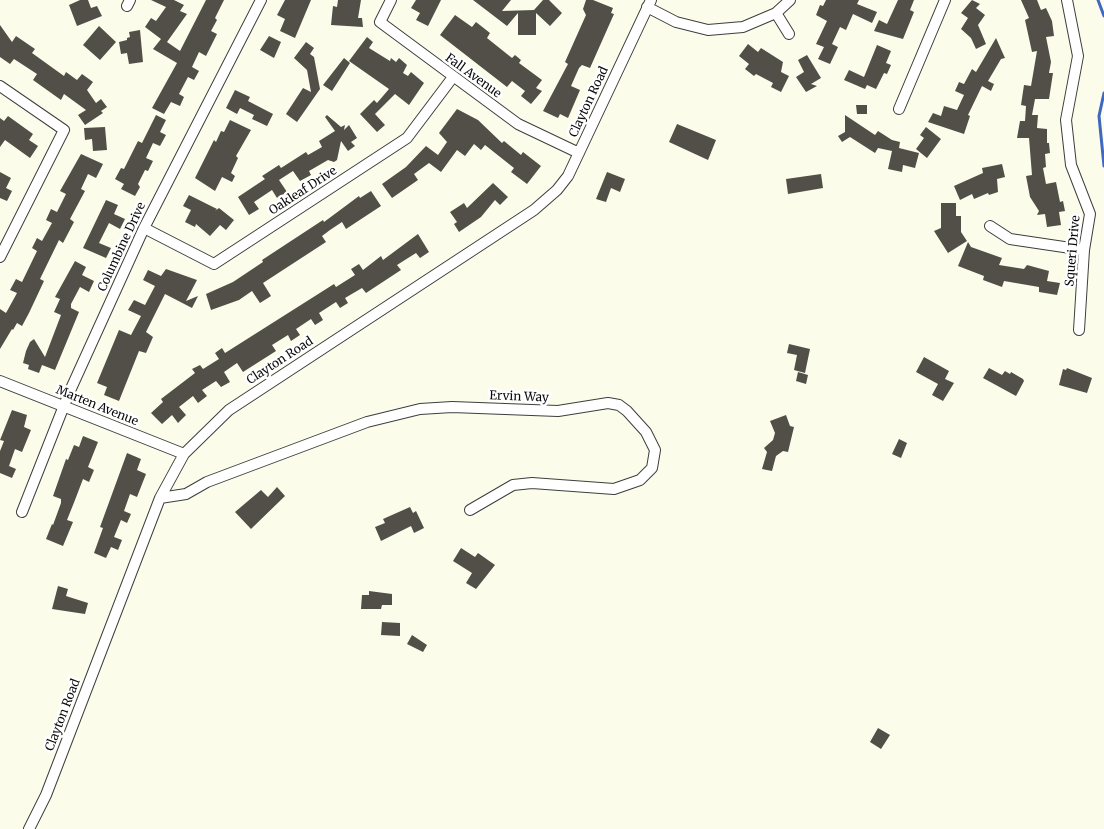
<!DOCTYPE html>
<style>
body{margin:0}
canvas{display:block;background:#fbfdea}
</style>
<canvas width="1104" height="829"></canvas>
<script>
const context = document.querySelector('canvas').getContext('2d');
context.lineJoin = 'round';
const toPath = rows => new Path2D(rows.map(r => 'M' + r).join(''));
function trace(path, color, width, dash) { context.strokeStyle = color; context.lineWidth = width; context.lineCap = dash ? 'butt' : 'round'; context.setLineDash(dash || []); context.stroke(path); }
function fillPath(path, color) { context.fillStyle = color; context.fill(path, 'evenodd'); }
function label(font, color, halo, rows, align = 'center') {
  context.font = font + ' Merriweather,serif'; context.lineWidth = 5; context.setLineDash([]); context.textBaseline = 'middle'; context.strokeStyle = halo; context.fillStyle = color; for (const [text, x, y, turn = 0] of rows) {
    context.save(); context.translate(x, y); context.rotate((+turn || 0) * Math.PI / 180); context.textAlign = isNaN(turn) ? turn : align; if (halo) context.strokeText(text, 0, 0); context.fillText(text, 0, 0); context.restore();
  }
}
const stream = toPath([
 [1098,0,1104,16],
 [1104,93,1099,116,1104,166]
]);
const building = toPath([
 [80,0,88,0,91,8,97,6,102,16,77,26,69,5],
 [151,0,174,0,184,5,180,11,187,14,167,42,180,51,206,0,224,0,215,18,217,20,211,31,217,34,206,56,199,52,192,67,199,71,194,80,188,77,179,94,184,97,180,106,171,102,164,114,152,108,177,63,153,49,161,39,145,27,151,18,156,21,166,7],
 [285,0,311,0,295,38,280,31,285,19,277,15],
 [338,0,361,0,358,18,362,18,363,27,331,25,333,6,337,7],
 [416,0,441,0,428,26,416,20,420,13,411,8],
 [473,0,511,0,502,11,534,10,543,0,549,0,562,13,550,26,536,13,536,35,518,35,518,13,507,26],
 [586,0,593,0,613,8,611,13,614,14,590,68,582,65,579,68,571,86,580,90,568,118,560,114,558,118,543,111,568,64,565,62,586,15,583,9],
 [826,0,859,0,857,4,877,12,872,23,853,14,846,30,840,27,832,44,838,47,830,64,818,59,824,47,816,44,827,21,816,15,820,5,823,6],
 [898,0,914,0,910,10,914,12,903,39,874,31,879,20,887,24],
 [972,0,980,4,976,8,985,15,978,25,986,44,976,49,971,38,961,29,968,18,961,13],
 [1021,0,1037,0,1041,10,1046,8,1052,21,1054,36,1046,37,1051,62,1049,73,1053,73,1049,99,1035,99,1032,115,1038,115,1037,128,1047,129,1047,143,1049,143,1050,153,1045,154,1046,167,1043,168,1046,184,1056,182,1060,202,1063,201,1065,211,1059,212,1061,225,1047,227,1045,214,1037,215,1039,211,1030,197,1026,176,1032,175,1029,138,1017,138,1020,121,1025,121,1026,106,1021,105,1024,85,1031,86,1037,51,1032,52,1025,20,1029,18],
 [455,15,472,27,476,22,490,33,487,38,512,58,515,55,521,60,519,63,542,80,536,88,542,91,531,104,521,96,525,91,512,81,507,87,440,35],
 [0,25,12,42,16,36,35,49,32,53,64,76,66,72,77,80,82,74,93,82,87,90,96,103,101,99,107,107,101,111,103,113,85,125,78,115,86,110,64,94,61,100,33,80,37,74,14,59,10,64,0,57],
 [99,26,116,42,100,60,83,45],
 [140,30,143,62,129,64,127,53,121,54,119,42,127,40,127,38,130,37,129,32],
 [269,36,281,42,274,58,260,50],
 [367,37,373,42,369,48,390,61,391,58,396,62,399,58,407,65,403,73,408,76,411,72,424,83,409,105,395,94,375,114,385,125,377,132,360,114,374,100,377,103,389,89,349,61],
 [996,38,1005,58,1001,59,988,81,994,84,991,91,982,86,968,115,970,116,964,134,928,122,933,113,941,116,944,106,957,110,964,95,955,91,959,82,964,84,972,69,976,72],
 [306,42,314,48,310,54,314,57,320,89,297,122,286,114,303,88,311,92,307,70,294,58],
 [748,44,758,52,761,48,783,62,781,72,789,76,781,92,771,87,773,83,756,74,754,76,745,69,749,64,739,56],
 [877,45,891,51,886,63,891,65,887,74,884,73,876,89,867,85,865,89,844,80,849,70,864,77],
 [807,55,821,78,811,84,817,86,806,92,796,77,804,72,798,60],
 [344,58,350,63,332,91,323,85],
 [235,90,250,97,248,101,273,114,267,126,252,119,254,115,240,108,237,114,226,108],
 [856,105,867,105,867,114,857,114],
 [457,109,478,120,502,143,504,141,521,155,523,152,541,166,527,184,511,172,514,168,485,145,481,150,474,144,465,156,457,150,441,172,429,163,414,174,418,180,392,198,382,184,406,167,426,146,438,155,447,142,439,133],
 [156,115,166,120,160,132,166,135,160,146,153,143,146,158,153,161,148,171,145,170,138,184,140,187,135,196,121,189,124,184,115,179,121,168,124,169,138,141,142,143],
 [327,115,341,127,345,125,344,130,349,125,357,138,351,142,355,146,348,151,341,141,337,160,334,162,328,160,309,171,311,175,300,181,293,171,279,180,287,192,277,198,272,190,254,202,259,209,249,215,238,197,265,179,262,176,279,165,281,168,306,152,308,155,322,147,319,141,335,131,325,117],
 [845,115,875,135,878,131,892,140,900,142,899,148,919,153,915,168,903,165,902,172,888,169,892,151,878,148,875,153,850,137,842,142,838,136,845,132],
 [8,116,33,134,29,140,38,146,30,158,5,140,0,147,0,118,4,121],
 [230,120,251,130,236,156,238,158,231,173,235,176,232,182,222,177,215,191,195,178,214,140,216,142,221,131,224,132],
 [677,124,716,140,708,160,669,142],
 [105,127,107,150,93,151,92,139,85,140,84,128],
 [926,127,941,139,927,158,916,149,924,138,920,135],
 [81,154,103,164,96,178,88,174,81,189,85,191,70,219,74,222,63,243,59,240,40,279,44,281,29,313,22,326,17,323,13,330,12,329,0,349,0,309,6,313,17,293,10,290,16,279,22,282,37,251,32,248,37,238,42,241,52,223,46,220,51,209,57,212,66,194,60,191],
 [1002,164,1005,177,997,179,998,192,989,195,988,193,974,199,972,194,960,200,954,186,983,173,982,168],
 [0,172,11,178,6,188,12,191,7,201,0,198],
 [607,172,625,179,620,192,611,188,606,202,596,199],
 [821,174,823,188,788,194,786,179],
 [493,183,508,197,500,205,495,200,481,217,459,232,454,224,457,222,450,212,464,203,467,208],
 [371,191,381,206,346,229,342,222,330,230,322,236,326,242,263,283,271,296,260,303,252,291,239,300,211,310,206,294,233,282,263,262,262,260,323,220,324,222,359,196,360,198],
 [189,195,217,209,215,211,219,208,234,220,226,230,220,225,210,236,196,224,195,227,185,222,191,210,183,206],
 [106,200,118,205,114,214,125,219,120,229,109,223,99,243,111,248,106,258,83,248],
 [941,203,956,203,956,216,961,216,961,232,967,241,948,253,934,231,941,228],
 [418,234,429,252,420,258,416,253,397,265,401,270,366,293,362,288,345,298,348,303,340,308,336,302,319,313,323,320,315,325,311,319,296,329,300,335,291,341,288,335,272,345,276,351,243,372,237,363,224,372,230,382,221,387,216,381,202,390,207,396,198,403,193,396,179,407,186,415,178,423,172,415,162,424,151,413,163,402,161,399,195,373,192,369,200,365,203,369,219,359,215,353,222,348,225,353,334,284,336,287,355,275,351,269,359,264,363,270,381,256,383,260],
 [968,242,971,247,1002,258,999,265,1024,269,1027,265,1049,271,1047,281,1060,283,1057,295,1039,292,1039,287,1004,281,1002,287,983,280,984,276,958,266],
 [75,261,86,267,82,275,94,281,89,292,80,287,71,304,71,308,79,312,55,370,42,365,39,373,28,369,29,365,23,363,26,351,30,342,34,339,45,357,61,315,54,312,60,299,55,297],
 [166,269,197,280,186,301,198,296,192,308,165,294,146,332,153,337,146,353,139,351,119,401,104,395,107,387,97,383,119,330,131,335,141,316,128,310,134,300,145,305,155,286,143,280,148,270,161,276],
 [789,344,810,349,805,373,794,370,797,355,787,353],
 [924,357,949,371,945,379,954,383,943,401,932,395,938,384,916,372],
 [989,368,1002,375,1005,371,1010,374,1011,372,1023,379,1024,381,1016,396,983,378],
 [1067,368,1092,378,1087,393,1059,385,1063,369,1066,370],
 [798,372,808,375,806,384,796,381],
 [12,410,27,415,24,427,31,430,22,452,15,449,9,466,16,469,12,478,0,473,0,451,4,441,0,440],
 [786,415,790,426,794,427,788,452,783,451,776,456,772,471,762,469,767,452,764,448,773,440,775,433,770,421],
 [83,436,98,442,88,467,94,470,89,482,83,479,75,500,67,520,73,522,63,546,46,539,52,524,53,525,61,503,61,499,53,496,66,459,68,460,74,445,79,447],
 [899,439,907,443,901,458,892,454],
 [127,453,141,459,137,470,146,474,137,497,130,494,124,511,131,514,127,523,121,520,114,537,122,540,118,550,111,547,106,558,94,553,103,528,100,527],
 [277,487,285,496,251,529,235,512,261,490,268,497],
 [410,507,413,513,416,511,424,528,414,533,411,526,381,541,375,527,385,523,383,519],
 [461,548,475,557,478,553,495,565,476,589,466,583,472,573,453,561],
 [58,586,68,589,66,596,88,603,85,614,52,609],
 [369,591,392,594,392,605,382,605,381,609,361,609,362,595,369,595],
 [382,622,400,623,400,636,381,635],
 [412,635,427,645,423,652,407,644],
 [878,728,890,735,881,749,870,742]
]);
const minor = toPath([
 [391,0,380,22,518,124,579,153],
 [1067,0,1078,56,1066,120,1071,165,1090,214,1084,250,1079,330],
 [127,6,130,0],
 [647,7,676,22,708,30,743,27,776,13,790,0],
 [776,13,789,34],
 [0,86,64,130,0,257],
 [899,109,945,0],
 [990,226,1010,239,1084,250],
 [144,228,214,264,407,138,453,77],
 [0,381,184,454],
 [160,498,186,494,207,482,367,422,420,409,452,407,558,411,608,403,619,405,627,411,646,432,655,450,652,468,640,480,614,489,532,483,513,485,470,510],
 [22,512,69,393,144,228,261,0],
 [29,829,46,795,160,498,184,454,229,410,534,210,557,190,568,176,651,0]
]);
const streetNames = [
 ["Fall Avenue",473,76,36],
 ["Clayton Road",589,102,-65],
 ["Oakleaf Drive",303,191,-33],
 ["Columbine Drive",122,247,-65],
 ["Squeri Drive",1073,251,-85],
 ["Clayton Road",280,361,-33],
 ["Ervin Way",519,397,2],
 ["Marten Avenue",97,406,22],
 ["Clayton Road",63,715,-69]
];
trace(stream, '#4267bf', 3);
fillPath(building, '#524f48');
trace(minor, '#3e3e3e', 12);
trace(minor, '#fff', 10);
label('12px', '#0b0b0b', '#fff', streetNames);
</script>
